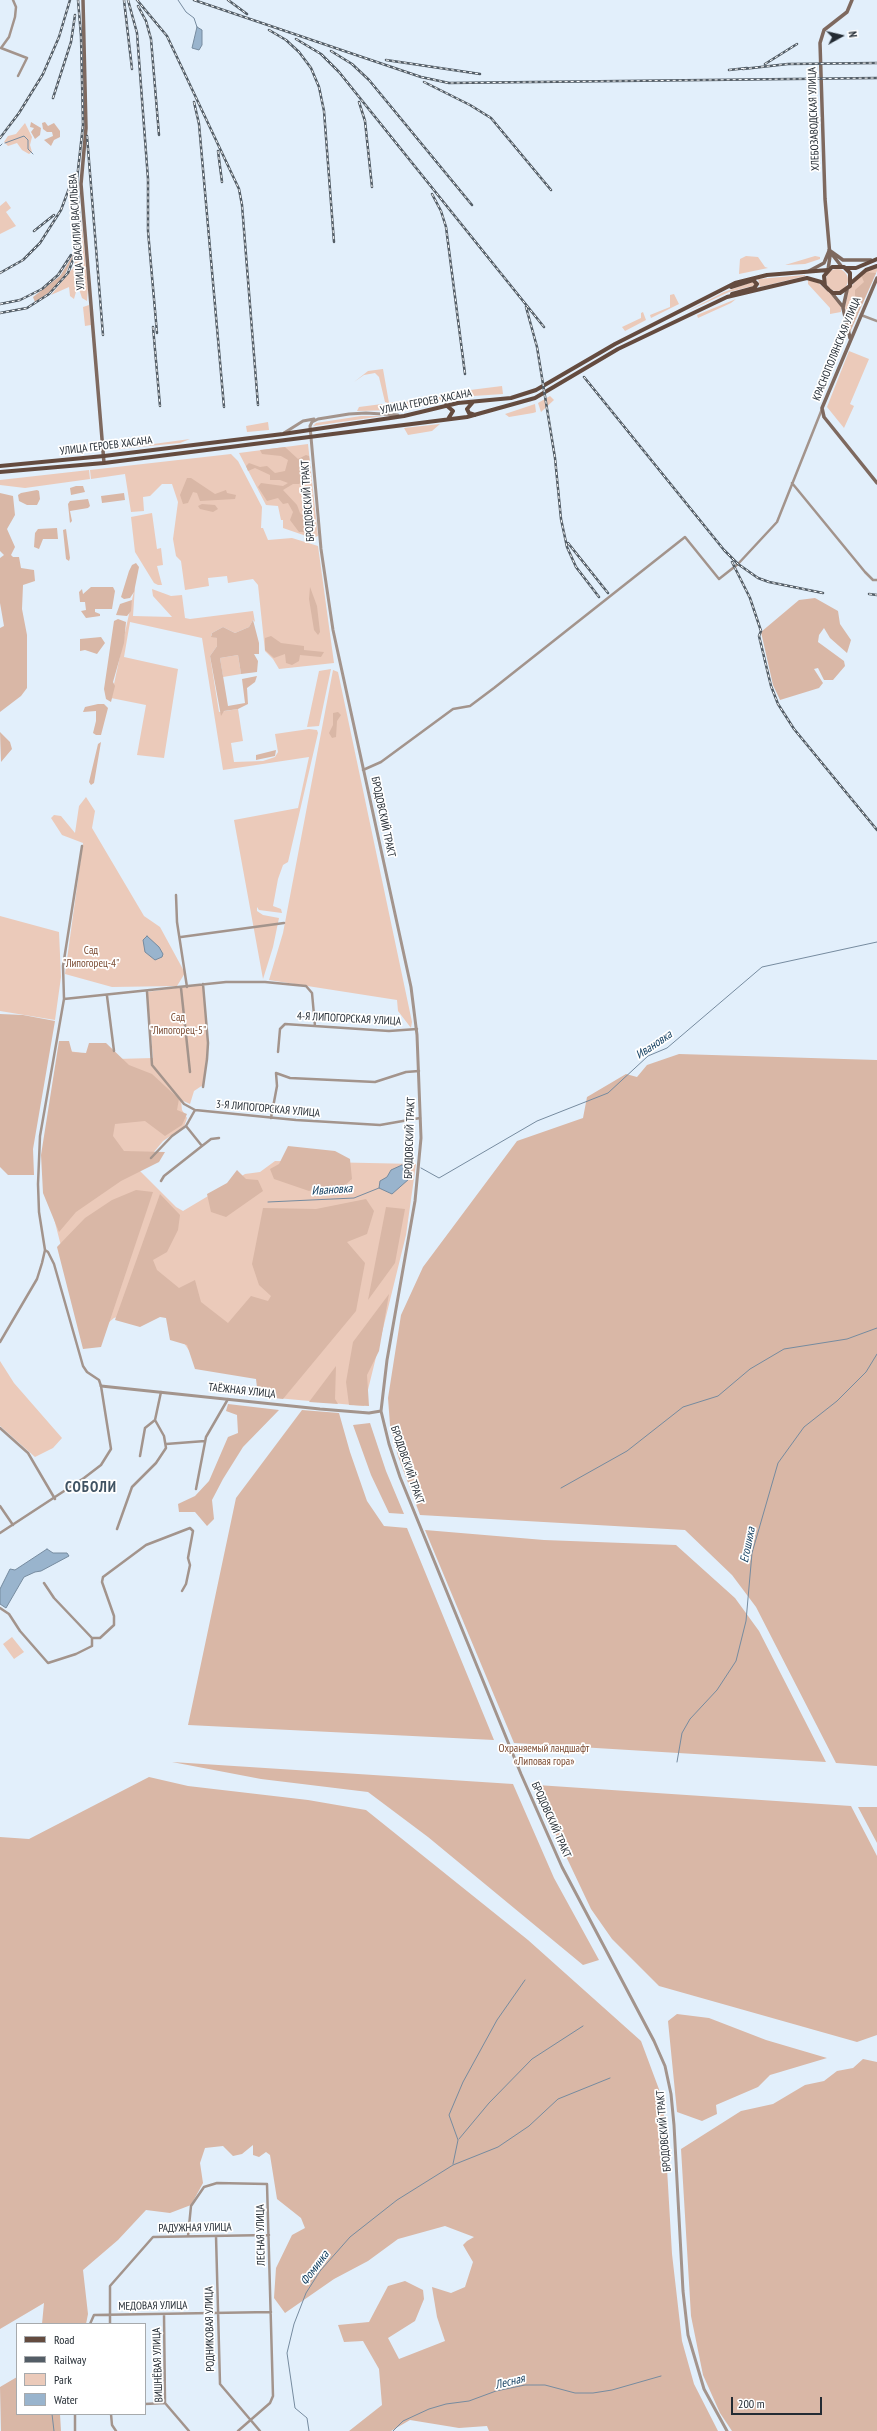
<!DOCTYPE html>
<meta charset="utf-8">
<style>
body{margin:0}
#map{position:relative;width:877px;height:2431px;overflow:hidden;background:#e2effb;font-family:"PT Sans Narrow",sans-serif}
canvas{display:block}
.legend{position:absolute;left:16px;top:2323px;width:130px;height:92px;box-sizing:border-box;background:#fff;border:1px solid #a7aaad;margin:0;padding:5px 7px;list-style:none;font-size:12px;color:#232b33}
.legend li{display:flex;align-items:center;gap:8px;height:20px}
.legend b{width:20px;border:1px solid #a7aaad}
.north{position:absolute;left:821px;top:16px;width:40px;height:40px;-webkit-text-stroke:3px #fff;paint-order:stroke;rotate:82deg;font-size:11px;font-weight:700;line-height:16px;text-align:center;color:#232b33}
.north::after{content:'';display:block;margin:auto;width:14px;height:18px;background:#232b33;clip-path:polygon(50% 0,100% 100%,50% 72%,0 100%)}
.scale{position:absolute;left:731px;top:2397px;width:91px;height:18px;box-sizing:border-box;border:2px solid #232b33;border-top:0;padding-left:5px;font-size:12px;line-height:14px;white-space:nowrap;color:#232b33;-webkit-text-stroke:3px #fff;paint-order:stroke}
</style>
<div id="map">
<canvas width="877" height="2431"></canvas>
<ul class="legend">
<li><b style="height:5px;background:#644b3f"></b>Road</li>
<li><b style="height:5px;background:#535d66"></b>Railway</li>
<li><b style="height:11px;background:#ebcaba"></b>Park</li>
<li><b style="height:11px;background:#99b4cd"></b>Water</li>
</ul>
<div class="north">N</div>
<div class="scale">200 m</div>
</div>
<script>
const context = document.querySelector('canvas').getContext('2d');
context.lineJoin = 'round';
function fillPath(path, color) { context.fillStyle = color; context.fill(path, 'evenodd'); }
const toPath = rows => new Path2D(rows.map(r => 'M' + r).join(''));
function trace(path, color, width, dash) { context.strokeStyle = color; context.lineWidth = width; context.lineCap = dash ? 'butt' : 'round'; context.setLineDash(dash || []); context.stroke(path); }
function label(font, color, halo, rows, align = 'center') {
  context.font = font + ' "PT Sans Narrow",sans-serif'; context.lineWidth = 3.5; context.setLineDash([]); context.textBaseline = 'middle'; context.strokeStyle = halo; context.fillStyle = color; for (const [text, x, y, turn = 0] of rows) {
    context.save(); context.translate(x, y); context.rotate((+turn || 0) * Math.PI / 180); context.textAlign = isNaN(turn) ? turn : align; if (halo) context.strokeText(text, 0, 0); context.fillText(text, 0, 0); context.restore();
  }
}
const green = toPath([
 [25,123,32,137,30,145,32,152,29,154,22,150,17,143,8,146,4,142,8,136,16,134],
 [6,201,11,208,6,212,16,226,0,234,0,206],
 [81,215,88,288,87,301,82,298,79,289,83,256],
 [81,240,81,274,74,299,70,296,69,287,51,295,73,268],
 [746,256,758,257,765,267,768,268,739,274,740,259],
 [815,256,820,257,820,259,805,264,785,265],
 [877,268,877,271,850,332,845,307,848,291,857,279,865,272],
 '826 280a11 11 0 1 1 22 0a11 11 0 1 1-22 0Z',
 [805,276,760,287,758,279,805,275],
 [808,280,817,282,833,296,841,306,841,312,830,314,830,308,808,284],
 [752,282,755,284,753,286,729,292,686,312,724,292],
 [674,294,679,304,651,318,650,315,670,307,670,295],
 [736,299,731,303,698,318,697,315],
 [89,305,91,325,85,326,83,307],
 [643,312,646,320,625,331,622,327,641,318,641,313],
 [849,351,869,359,850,404,854,406,844,428,827,407],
 [383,369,389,403,400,401,401,404,397,406,385,402,379,377,375,373,364,375,354,382,353,408,354,382,368,371],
 [502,386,503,394,458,397,451,395,462,391],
 [446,396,446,399,405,409,404,402],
 [550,396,554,400,541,412,538,403],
 [382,404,388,409,399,410,357,411,359,407],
 [535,404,536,412,533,413,509,417,505,414],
 [361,416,383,416,313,426,316,423],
 [268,422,269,430,247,432,246,426],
 [440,424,432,431,408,435,404,428],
 [190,439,180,443,119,449,108,450,107,446,145,443,146,445],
 [308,444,318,536,312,538,283,528,283,520,281,520,278,506,266,505,239,453],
 [231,454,238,461,262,507,261,528,263,528,268,540,292,538,318,546,334,663,279,669,273,659,265,651,258,585,253,579,228,583,227,576,208,578,209,586,185,590,181,561,176,556,173,539,178,502,172,484,162,484,150,496,143,497,144,511,131,512,125,474,91,479,90,470],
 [89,470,90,479,25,488,0,485,0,480],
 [152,513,157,549,161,548,163,565,157,566,162,585,158,585,154,583,135,552,131,517],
 [135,586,133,616,172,617,153,596,152,589,171,596,182,595,185,618,190,619,253,611,255,622,253,620,249,627,235,633,223,627,212,633,211,636,217,638,217,646,210,656,219,712,238,709,243,741,231,743,234,762,263,761,275,757,278,752,275,734,309,729,317,730,318,733,288,862,283,865,278,879,273,906,281,909,282,913,259,910,257,907,257,911,263,915,279,918,273,947,263,979,234,820,298,808,309,757,223,770,202,638,130,622,124,657,178,669,164,758,137,755,146,705,111,698],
 [238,655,241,674,223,677,220,658],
 [331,669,319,726,307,727,319,671],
 [333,670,338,672,412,1022,411,1028,398,1011,397,1000,269,980,283,933],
 [86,797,95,811,92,828,144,916,160,927,185,973,177,986,112,987,65,974,83,843,62,835,51,818,54,815,61,816,75,833,79,806],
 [0,916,59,932,61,977,55,1020,0,1011],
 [203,984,208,1043,203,1085,194,1091,190,1104,181,1100,182,1110,187,1118,184,1127,163,1141,139,1170,176,1207,183,1211,245,1174,260,1172,275,1161,416,1164,406,1235,364,1406,266,1397,263,1369,196,1361,168,1319,153,1307,114,1318,108,1323,83,1331,52,1211,58,1049,116,1059,153,1058,147,992],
 [0,1361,14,1383,62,1438,53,1448,35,1457,0,1426],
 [12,1637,24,1652,14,1659,3,1644]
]);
const forest = toPath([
 [31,122,41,128,40,135,35,139,31,132,34,128,30,127],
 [45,122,48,126,54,123,60,131,60,137,54,140,51,146,44,140,53,136,52,132,47,132,43,129,42,123],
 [76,250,64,277,51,291,35,302,33,297,60,276],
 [865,272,876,273,850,332,846,310,849,306,853,306,855,300,859,299,855,296,855,290,864,282,861,275],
 [285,447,298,459,306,455,309,456,311,472,303,476,303,481,299,484,293,484,283,490,297,505,300,513,308,520,308,532,299,532,290,520,293,512,288,503,283,504,278,498,267,501,258,487,261,483,283,486,288,483,280,480,270,480,270,475,255,468,248,471,246,466,249,463,260,467,267,466,275,473,285,471,288,460,281,456,262,454,260,450],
 [187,478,191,478,215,494,226,490,227,493,236,495,235,499,200,501,197,493,193,492,188,503,183,504,180,495],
 [76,486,83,486,85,492,71,495,70,488],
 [37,490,39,491,40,499,37,505,27,505,19,501,18,495,21,493],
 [0,493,13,496,15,515,7,529,15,547,11,555,13,557,19,557,21,568,34,570,35,581,23,585,22,609,27,635,27,688,21,696,0,712,0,628,4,626,0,603,0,558,4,555,0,551],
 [124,493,125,500,102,503,101,496],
 [88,499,90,506,88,508,70,511,72,521,70,523,68,504,70,501],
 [202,504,215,505,218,509,213,512,200,509,198,506],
 [57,528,58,539,43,539,39,549,34,547,35,533,38,529],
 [66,529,70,558,69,561,66,559,63,530],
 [136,563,139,567,134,592,130,598,124,599,121,597,129,571,132,565],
 [91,587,113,587,115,591,112,609,95,609,95,612,100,614,100,616,86,618,81,611,86,610,85,602,80,602,79,592,82,589,83,594],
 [310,587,317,606,320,632,318,635,314,630,309,599],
 [815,598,838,611,840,624,851,640,847,653,830,638,824,628,819,635,818,642,844,661,845,666,833,680,824,680,818,668,814,669,823,683,819,688,780,700,773,685,761,632,799,600],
 [132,600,131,611,127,616,116,615,120,604],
 [118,619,126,622,124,643,113,682,115,686,111,702,106,699,104,689,114,621],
 [253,620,259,643,259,654,254,654,258,661,257,672,241,674,238,655,220,658,228,706,245,703,242,679,257,676,255,682,247,688,248,704,238,709,224,711,221,716,210,656,217,646,217,638,211,637,212,633,223,627,235,633,249,627],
 [271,636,281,643,304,646,304,650,324,652,321,657,300,655,299,661,292,665,286,663,285,654,274,658,265,650,265,638],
 [101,637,105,643,97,654,85,650,80,651,80,639],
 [98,704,104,704,108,708,101,735,96,735,93,733,96,721,96,711,83,712,85,707],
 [338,712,341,715,337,721,336,737,332,738,329,733,333,725,333,713],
 [0,732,10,742,12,749,1,762],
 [101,742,94,783,91,785,89,782,98,744],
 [276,750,275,756,256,760,256,755],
 [0,1014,23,1015,55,1021,33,1149,34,1175,8,1175,0,1167],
 [59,1041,69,1041,72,1052,86,1053,89,1043,106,1043,129,1065,152,1074,179,1099,177,1110,187,1114,182,1125,165,1136,145,1121,115,1124,113,1136,124,1151,165,1152,159,1162,121,1181,76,1212,59,1232,43,1193,41,1155],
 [679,1054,877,1060,877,1766,836,1763,756,1607,732,1575,685,1530,420,1515,398,1456,390,1425,388,1398,401,1315,423,1267,517,1141,583,1118,587,1097,626,1074,637,1077,647,1065],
 [288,1146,335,1151,350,1159,352,1179,333,1196,327,1194,323,1187,309,1191,274,1179,270,1169,279,1164],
 [237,1170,246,1179,258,1180,263,1191,226,1217,211,1212,207,1194,227,1183],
 [136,1190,153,1192,101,1347,83,1349,57,1247,85,1218,112,1200],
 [160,1194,180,1215,178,1230,167,1252,153,1260,157,1270,179,1288,195,1280,201,1302,228,1323,251,1296,268,1301,271,1296,259,1285,252,1264,263,1208,316,1209,366,1199,374,1211,367,1234,347,1242,365,1263,356,1311,283,1399,258,1396,256,1379,195,1369,187,1345,170,1340,166,1318,160,1317,140,1327,115,1320],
 [386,1207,405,1209,395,1263,368,1300],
 [389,1294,379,1351,367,1375,369,1406,349,1405,346,1382,353,1342],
 [336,1366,335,1399,338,1404,309,1402],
 [228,1404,279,1410,243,1447,223,1479,212,1500,214,1519,207,1526,195,1512,179,1512,178,1504,195,1496,209,1481,228,1437,238,1433,237,1415,226,1411],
 [302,1410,339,1413,350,1452,367,1501,384,1526,407,1528,494,1740,188,1725,236,1498],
 [370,1423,386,1471,404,1514,389,1513,371,1475,353,1425],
 [425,1530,544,1540,676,1545,735,1598,759,1631,826,1762,514,1743],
 [172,1762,513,1784,554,1878,599,1960,583,1965,428,1837,368,1792,261,1779],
 [149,1777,188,1786,308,1800,366,1810,528,1940,641,2041,663,2100,672,2254,682,2341,694,2384,718,2431,489,2431,487,2426,459,2428,410,2420,391,2431,349,2431,382,2405,379,2369,363,2341,344,2342,338,2325,369,2322,388,2286,405,2281,423,2290,424,2299,415,2321,388,2338,399,2359,445,2341,437,2317,432,2287,451,2293,465,2287,473,2262,463,2245,467,2241,474,2237,445,2226,398,2239,368,2261,334,2279,285,2313,274,2298,276,2268,292,2235,305,2228,301,2218,277,2199,270,2155,266,2152,259,2157,253,2155,253,2145,242,2154,233,2156,223,2146,205,2148,200,2163,203,2183,191,2205,170,2213,146,2210,118,2240,83,2270,88,2314,86,2324,42,2324,44,2303,0,2329,0,1837,29,1839],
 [537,1785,851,1806,877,1856,877,2035,857,2042,659,1986,612,1939,591,1909,536,1793],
 [858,1807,877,1807,877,1843],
 [677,2014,709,2018,766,2040,827,2058,770,2075,758,2087,716,2105,717,2114,702,2121,677,2112,668,2021],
 [863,2059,877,2062,877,2431,732,2431,720,2413,703,2375,691,2316,681,2149,741,2111,773,2104,805,2085,824,2081,837,2071,853,2068],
 [17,2377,17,2414,60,2414,61,2431,1,2431,0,2387]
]);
const water = toPath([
 [197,27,202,30,202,45,199,50,192,48,197,27],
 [147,936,159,947,163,954,162,957,155,960,145,952,143,940,147,936],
 [402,1165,408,1171,409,1179,392,1194,379,1188,380,1181,387,1177,391,1170,402,1165],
 [47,1549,53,1553,67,1553,69,1556,41,1571,35,1572,24,1577,6,1608,0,1604,0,1589,10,1569,15,1570,47,1549]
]);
const stream = toPath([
 [178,0,186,12,194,18,197,27],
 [5,143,24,136,28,140,28,149,33,154],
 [0,146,2,144],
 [421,1168,439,1178,537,1121,608,1093,648,1056,667,1048,762,967,877,942],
 [408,1171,413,1167],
 [268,1202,354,1198,379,1188],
 [561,1488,627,1451,683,1407,718,1396,750,1369,784,1349,847,1339,877,1328],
 [677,1762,682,1733,690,1719,717,1690,736,1661,746,1621,752,1553,778,1463,804,1427,837,1401,866,1372,877,1354],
 [459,2139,489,2103,532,2059,583,2026],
 [453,2164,458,2140,449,2115,463,2082,497,2020,525,1980],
 [52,2414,54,2431],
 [309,2431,307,2418,295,2408,287,2353,294,2324,306,2293,320,2271,350,2237,397,2200,453,2165,498,2147,529,2126,558,2099,610,2078],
 [393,2431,403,2421,429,2409,446,2404,469,2401,496,2391,525,2385,545,2385,575,2393,593,2393,612,2390,661,2376]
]);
const minor = toPath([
 [13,0,16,7,15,17,9,37,1,48,27,58,18,76],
 [861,315,877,321],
 [792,483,865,572,873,580,877,580],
 [363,770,381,762,453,709,470,706,494,688,685,537,719,579,738,564,777,522,822,409],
 [176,895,177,922,187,987],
 [181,937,284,923],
 [203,984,208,1043,207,1059,203,1087],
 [181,988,190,1072],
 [147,992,152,1065,184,1104,195,1110,296,1120,380,1125,420,1118],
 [107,996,114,1051],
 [64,999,63,966,82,846],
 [278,1052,280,1029,285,1024,389,1031,417,1029],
 [195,1110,186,1126,202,1146],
 [271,1118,277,1086,276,1073,290,1078,375,1082,406,1072,419,1071],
 [151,1158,172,1136,186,1126],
 [161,1181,164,1176,202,1146,211,1139,219,1138],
 [0,1342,37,1279,42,1263,45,1250,39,1212,38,1184,40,1136,64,999,226,982,265,982,306,986,312,993,315,1026],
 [0,1428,28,1453,55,1499],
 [166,1444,205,1441],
 [140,1456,145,1428,155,1420],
 [196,1489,206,1437,228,1399],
 [0,1506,13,1525],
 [117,1529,132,1487,156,1463,166,1448,164,1436,155,1420,161,1392],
 [0,1533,84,1478,101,1465,111,1449,101,1386,99,1380,87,1372,83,1366,54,1264,48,1252,45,1250],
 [0,1608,9,1614,20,1631,48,1663,76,1654,92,1646,92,1638,54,1598,44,1583],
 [92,1638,100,1638,114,1625,114,1616,102,1582,103,1577,146,1545,190,1528,193,1531,188,1558,190,1565,186,1584,182,1591],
 [188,2236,191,2206,204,2187,217,2183,267,2184,273,2396,270,2403,238,2431],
 [216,2236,220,2384,260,2431],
 [164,2314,165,2403,189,2431],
 [90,2324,94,2315,271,2312],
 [110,2324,110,2286,153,2237,269,2235],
 [145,2404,165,2403],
 [75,2414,75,2431],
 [111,2414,112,2425,116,2431]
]);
const tertiary = toPath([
 [398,415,366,413,349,414,318,419,312,422,310,426,321,549,333,630,411,987,417,1035,421,1138,415,1201,387,1360,381,1411,389,1444,400,1477,521,1774,562,1867,654,2041,665,2066,671,2094,674,2125,683,2291,688,2335,704,2389,727,2431],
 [284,433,303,421,314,419],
 [101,1386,320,1409,369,1413,381,1411]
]);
const secondary = toPath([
 [83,0,86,128,81,184,104,463],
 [829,250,843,260,871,260],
 [831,253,842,267],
 [828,270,830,256,825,199,820,43,824,30,847,12,852,0],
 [809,271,824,263,829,251],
 [877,278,822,408,824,417,877,483],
 [847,290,843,308,850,338],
 [831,292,843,307]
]);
const primary = toPath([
 [845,268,856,268,877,259],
 [851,283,866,270,877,266],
 [731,287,753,280,757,284,754,288,732,294],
 [473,402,467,409,469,413,475,415],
 [446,405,453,411,448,419],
 [0,466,104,456,283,434,404,416,458,403,511,398,536,390,615,344,735,283,767,275,828,270],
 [0,472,104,463,467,417,535,398,618,349,727,297,807,278,821,282,829,290,833,293,840,293,850,286,850,273,844,267,832,267,824,276,825,286]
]);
const rail = toPath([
 [124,0,132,69],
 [128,0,137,33,148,179,148,231,157,333],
 [137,0,167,36,239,189,242,205,258,405],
 [194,0,421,77,449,83,877,78],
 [228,0,247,14],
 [138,6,146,21,151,39,159,135],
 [269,30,286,40,299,52,311,68,319,87,324,111,334,242],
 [296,39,321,54,339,72,544,327],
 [331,51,352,64,369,80,472,205],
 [386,60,480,74],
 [765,64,797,44],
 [743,69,788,64,877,63],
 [729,70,747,68],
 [424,82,470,105,491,118,551,190],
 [53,98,71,42,75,15],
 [194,102,199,124,224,407],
 [359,102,365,121,372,187],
 [87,136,103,335],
 [0,138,19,113,43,74,59,37,70,0],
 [218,151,222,182],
 [432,194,441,211,446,227,465,374],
 [34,231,54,215],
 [0,273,23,260,40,243,61,210,74,175],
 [0,304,20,300,42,289,58,275,71,255],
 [526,307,537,347,555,458,561,519,567,547,576,567,599,597],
 [0,313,27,308,49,294,68,273,77,249,80,230,77,179,83,125,81,36,78,0],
 [153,327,160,406],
 [584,377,724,550,738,564,758,578,769,582,823,593],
 [568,543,608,593],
 [732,562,750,598,761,631,759,636,771,686,778,704,794,729,877,830],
 [869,594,877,595]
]);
const streetNames = [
 ["ХЛЕБОЗАВОДСКАЯ УЛИЦА",814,119,-92],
 ["УЛИЦА ВАСИЛИЯ ВАСИЛЬЕВА",77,232,-94],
 ["КРАСНОПОЛЯНСКАЯ УЛИЦА",837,349,-68],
 ["УЛИЦА ГЕРОЕВ ХАСАНА",426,402,-11],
 ["УЛИЦА ГЕРОЕВ ХАСАНА",106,446,-7],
 ["БРОДОВСКИЙ ТРАКТ",308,501,-94],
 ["БРОДОВСКИЙ ТРАКТ",383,817,78],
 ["4-Я ЛИПОГОРСКАЯ УЛИЦА",349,1019,3],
 ["3-Я ЛИПОГОРСКАЯ УЛИЦА",268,1109,5],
 ["БРОДОВСКИЙ ТРАКТ",410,1138,-88],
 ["ТАЁЖНАЯ УЛИЦА",242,1391,6],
 ["БРОДОВСКИЙ ТРАКТ",407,1465,71],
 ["БРОДОВСКИЙ ТРАКТ",551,1820,66],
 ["БРОДОВСКИЙ ТРАКТ",664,2131,-95],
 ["РАДУЖНАЯ УЛИЦА",195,2228,-1],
 ["ЛЕСНАЯ УЛИЦА",261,2235,-91],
 ["МЕДОВАЯ УЛИЦА",153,2306,-1],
 ["РОДНИКОВАЯ УЛИЦА",210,2329,-91],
 ["ВИШНЁВАЯ УЛИЦА",158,2365,-92]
];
const parkNames = [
 ["Сад",91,951],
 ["\"Липогорец-4\"",91,964],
 ["Сад",178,1018],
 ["\"Липогорец-5\"",178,1031],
 ["Охраняемый ландшафт",544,1749],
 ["«Липовая гора»",544,1762]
];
const waterNames = [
 ["Ивановка",654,1045,-34],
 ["Ивановка",332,1190,-4],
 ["Егошиха",748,1545,-78],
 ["Фоминка",315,2268,-53],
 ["Лесная",510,2382,-14]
];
const districtNames = [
 ["СОБОЛИ",91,1488]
];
fillPath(green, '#ebcaba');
fillPath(forest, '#d9b7a6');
fillPath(water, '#99b4cd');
trace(water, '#768b9f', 1);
trace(stream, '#768b9f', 1);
trace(minor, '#a3948c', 2.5);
trace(tertiary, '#a3948c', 3);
trace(secondary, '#7e695f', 3.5);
trace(primary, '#644b3f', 4);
trace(rail, '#535d66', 2.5);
trace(rail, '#fff', 1, [3]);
label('11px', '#232b33', '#fff', streetNames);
label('11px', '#7a4a31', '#fff', parkNames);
label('italic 12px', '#0d3a5c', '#fff', waterNames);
context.letterSpacing = '1px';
label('bold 15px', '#405363', '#fff', districtNames);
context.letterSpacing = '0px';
</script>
